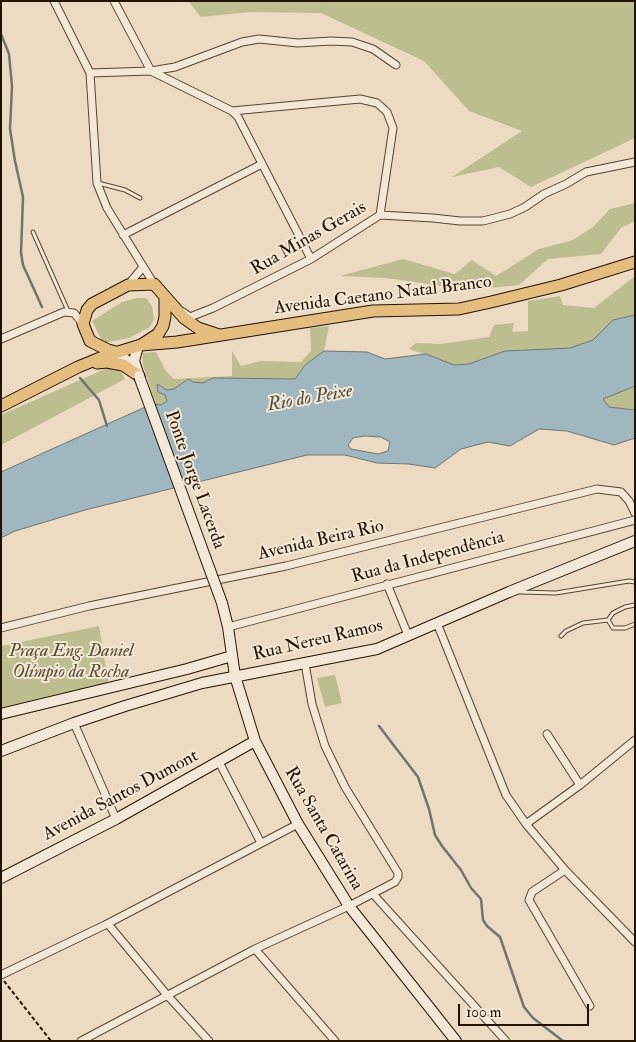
<!DOCTYPE html>
<meta charset="utf-8">
<style>
body{margin:0}
#map{position:relative;width:636px;height:1042px;overflow:hidden;background:#eddac2;font-family:"IM FELL Double Pica",serif}
canvas{display:block}
.frame{position:absolute;inset:0;border:2px solid #231401;pointer-events:none}
.scale{position:absolute;left:458px;top:1004px;width:131px;height:22px;box-sizing:border-box;border:2px solid #231401;border-top:0;padding-left:6px;font-size:15px;line-height:18px;white-space:nowrap;color:#231401;-webkit-text-stroke:4px #f3e7d7;paint-order:stroke}
</style>
<div id="map">
<canvas width="636" height="1042"></canvas>
<div class="frame"></div>
<div class="scale">100 m</div>
</div>
<script>
const context = document.querySelector('canvas').getContext('2d');
context.lineJoin = 'round';
function fillPath(path, color) { context.fillStyle = color; context.fill(path, 'evenodd'); }
const toPath = rows => new Path2D(rows.map(r => 'M' + r).join(''));
function trace(path, color, width, dash) { context.strokeStyle = color; context.lineWidth = width; context.lineCap = dash ? 'butt' : 'round'; context.setLineDash(dash || []); context.stroke(path); }
function label(font, color, halo, rows, align = 'center') {
  context.font = font + ' "IM FELL Double Pica",serif'; context.lineWidth = 4; context.setLineDash([]); context.textBaseline = 'middle'; context.strokeStyle = halo; context.fillStyle = color; for (const [text, x, y, turn = 0] of rows) {
    context.save(); context.translate(x, y); context.rotate((+turn || 0) * Math.PI / 180); context.textAlign = isNaN(turn) ? turn : align; if (halo) context.strokeText(text, 0, 0); context.fillText(text, 0, 0); context.restore();
  }
}
const green = toPath([
 [188,1,635,1,635,138,531,187,499,167,452,177,522,131,469,111,424,61,321,13,250,12,201,17],
 [635,203,635,221,621,228,601,254,548,259,519,285,469,290,386,278,340,276,403,259,455,274,472,260,496,276,539,249,573,240,593,227,610,209],
 [635,276,635,315,613,320,593,340,570,348,505,351,469,364,454,365,409,349,416,343,441,344,489,337,494,325,514,323,512,332,528,331,528,301,560,296,563,305,594,308],
 [137,298,146,298,152,306,154,319,150,327,129,338,103,343,92,321,122,302],
 [329,326,324,351,305,365,295,379,213,378,203,383,193,382,187,379,174,389,167,390,157,385,158,392,165,395,167,401,160,405,156,405,143,365,142,353,156,352,166,371,174,379,232,376,232,351,241,366,261,361,301,362,311,351,310,328],
 [107,368,120,370,125,379,1,445,1,415],
 [635,386,635,410,609,407,603,398],
 [99,626,109,686,1,708,1,646],
 [335,675,342,703,325,707,317,678]
]);
const water = toPath([
 [635,315,635,386,603,399,609,407,635,410,635,438,614,445,567,431,539,429,510,446,488,442,461,449,435,468,409,464,377,463,345,455,307,455,85,510,15,531,1,538,1,472,152,404,161,405,167,401,165,395,158,392,157,384,167,390,174,389,188,379,193,382,203,383,213,378,295,379,305,365,324,351,367,352,385,359,426,354,454,365,469,364,505,351,570,348,593,340,613,320,635,315],
 [364,436,381,437,390,442,388,451,378,454,351,449,348,445,353,438,364,436]
]);
const stream = toPath([
 [1,34,9,54,12,86,10,129,15,161,23,197,21,253,23,265,42,307],
 [80,378,99,400,107,426],
 [379,726,418,777,429,809,435,835,442,846,461,870,471,888,481,899,483,920,487,926,500,937,524,1007,533,1018,563,1041]
]);
const path = toPath([
 [4,981,51,1041]
]);
const lane = toPath([
 [98,183,125,190,140,198],
 [33,232,68,311],
 [520,592,556,593,629,581,635,582],
 [635,605,625,607,613,613,608,620,613,628,625,628,635,624],
 [561,636,566,631,583,623,608,620]
]);
const street = toPath([
 [54,1,90,73,97,183,107,208,154,284],
 [114,1,151,71,232,111,238,117,311,259],
 [90,73,151,71,175,67,242,42,259,39,298,43,331,41,352,42,373,49,396,65],
 [232,111,360,99,377,103,387,112,393,128,380,215],
 [123,235,262,164],
 [128,285,143,267],
 [183,312,190,317,213,308,311,259,380,215,433,218,460,221,483,221,510,214,525,207,544,194,566,184,586,172,635,162],
 [1,339,64,312,74,313,83,324],
 [387,584,408,635],
 [437,623,506,795,526,824,565,870,635,942],
 [228,627,635,520],
 [1,628,89,606,286,566,597,489,621,492,629,501,635,513],
 [74,723,116,819],
 [547,734,580,785],
 [219,762,261,843],
 [526,824,580,785,635,740],
 [565,870,532,892,529,900,590,1006],
 [373,894,506,1041],
 [108,924,167,995,209,1041],
 [255,949,335,1041],
 [1,975,105,925,298,824],
 [81,1041,255,949,349,906,395,882,398,877,398,873,345,787,325,746,312,704,305,663]
]);
const secondary = toPath([
 [138,346,134,361,139,376],
 [116,352,136,368],
 [222,603,228,627,235,676,255,741,298,824,349,906,456,1041],
 [1,714,187,669,232,656],
 [1,751,74,723,125,706,202,683,377,649,509,592,635,541],
 [1,878,116,819,255,741]
]);
const primary = toPath([
 [141,345,177,342,373,311,459,309,491,302,561,285,635,262],
 [116,352,108,350,90,341,83,324,87,310,92,304,128,285,154,284,184,318,198,328,219,335],
 [97,363,107,362,123,365,139,376],
 [1,406,78,367,105,356,141,345,158,334,163,326,165,317,165,297]
]);
const secondaryBridge = toPath([
 [139,376,222,603]
]);
const streetNames = [
 ["Rua Minas Gerais",309,239,-30],
 ["Avenida Caetano Natal Branco",383,296,-7],
 ["Ponte Jorge Lacerda",194,480,70],
 ["Avenida Beira Rio",321,541,-13],
 ["Rua da Independência",428,558,-15],
 ["Rua Nereu Ramos",318,641,-13],
 ["Avenida Santos Dumont",121,796,-28],
 ["Rua Santa Catarina",323,829,60]
];
const parkNames = [
 ["Praça Eng. Daniel",71,652],
 ["Olímpio da Rocha",71,673]
];
const waterNames = [
 ["Rio do Peixe",310,399,-10]
];
fillPath(green, '#bdbe90');
fillPath(water, '#a0b7bf');
trace(water, '#6e7673', 1);
trace(stream, '#6e7673', 2.5);
trace(lane, '#564631', 5);
trace(street, '#564631', 9);
trace(secondary, '#231401', 12);
trace(primary, '#231401', 13);
trace(path, '#231401', 2, [4, 2.5]);
trace(lane, '#f3e7d7', 3);
trace(street, '#f3e7d7', 7);
trace(secondary, '#f3e7d7', 10);
trace(primary, '#e6bd81', 11);
trace(secondaryBridge, '#231401', 12, []);
trace(secondaryBridge, '#f3e7d7', 10);
label('18px', '#231401', '#f3e7d7', streetNames);
label('italic 18px', '#595033', '#f3e7d7', parkNames);
label('italic 19px', '#4f4d44', '#f3e7d7', waterNames);
</script>
